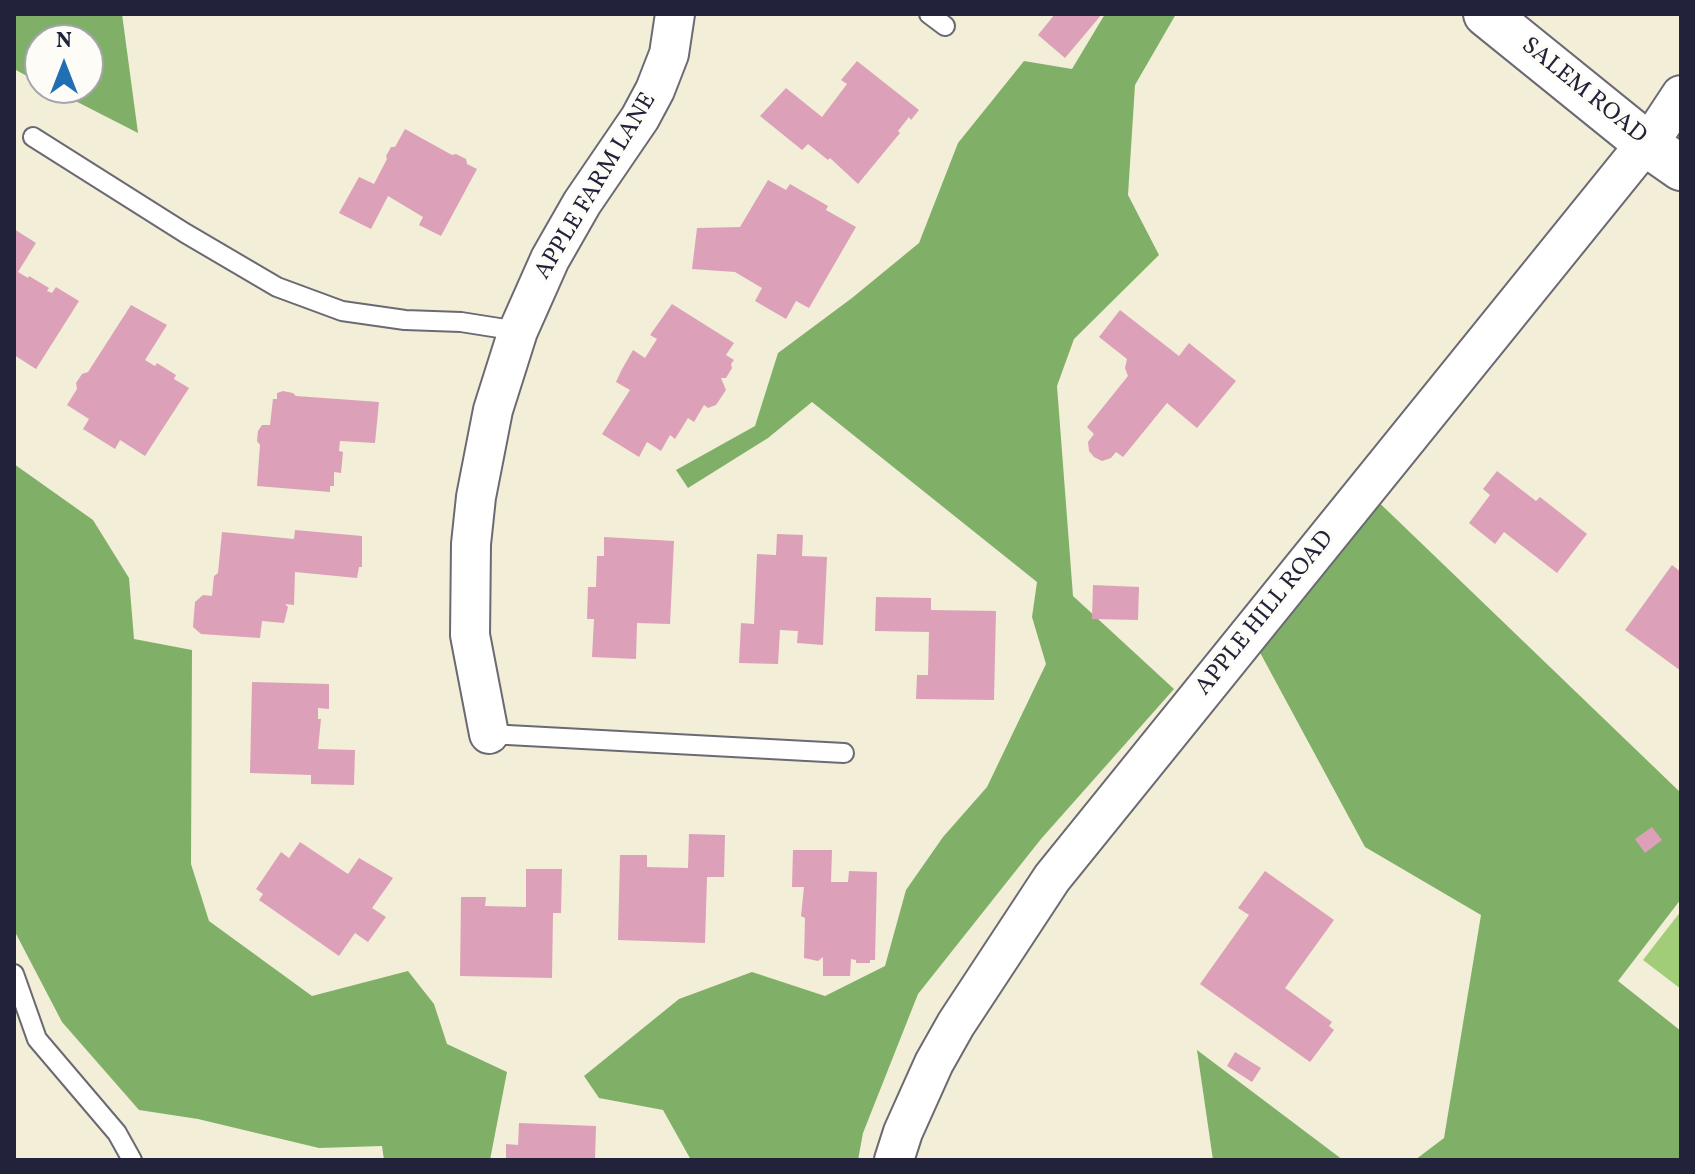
<!DOCTYPE html>
<style>
body{margin:0}
#map{position:relative;width:1695px;height:1174px;overflow:hidden;background:#f2eed8;font-family:Vollkorn,serif}
canvas{display:block}
.frame{position:absolute;inset:0;border:16px solid #22223b;pointer-events:none}
.north{position:absolute;left:24px;top:24px;width:80px;height:80px;box-sizing:border-box;background:#fdfcf7;border:2px solid #a5a5ac;border-radius:50%;rotate:0deg;font-size:22px;font-weight:700;line-height:32px;text-align:center;color:#22223b}
.north::after{content:'';display:block;margin:auto;width:28px;height:36px;background:#1f6fb2;clip-path:polygon(50% 0,100% 100%,50% 72%,0 100%)}
</style>
<div id="map">
<canvas width="1695" height="1174"></canvas>
<div class="frame"></div>
<div class="north">N</div>
</div>
<script>
const context = document.querySelector('canvas').getContext('2d');
context.lineJoin = 'round';
function fillPath(path, color) { context.fillStyle = color; context.fill(path, 'evenodd'); }
const toPath = rows => new Path2D(rows.map(r => 'M' + r).join(''));
function trace(path, color, width, dash) { context.strokeStyle = color; context.lineWidth = width; context.lineCap = dash ? 'butt' : 'round'; context.setLineDash(dash || []); context.stroke(path); }
function label(font, color, halo, rows, align = 'center') {
  context.font = font + ' Vollkorn,serif'; context.lineWidth = 6; context.setLineDash([]); context.textBaseline = 'middle'; context.strokeStyle = halo; context.fillStyle = color; for (const [text, x, y, turn = 0] of rows) {
    context.save(); context.translate(x, y); context.rotate((+turn || 0) * Math.PI / 180); context.textAlign = isNaN(turn) ? turn : align; if (halo) context.strokeText(text, 0, 0); context.fillText(text, 0, 0); context.restore();
  }
}
const green = toPath([
 [1681,911,1681,989,1643,960]
]);
const forest = toPath([
 [14,14,122,14,138,133,50,88,88,88,88,40,40,40,40,83,14,69],
 [1105,14,1176,14,1135,85,1128,195,1159,255,1074,339,1057,386,1073,596,1174,689,1041,839,918,994,863,1133,858,1160,691,1160,663,1110,599,1098,584,1076,679,999,752,972,825,996,885,966,906,890,943,837,987,787,1046,664,1032,617,1037,582,812,402,768,438,688,488,676,470,755,426,778,353,852,298,919,243,958,143,1024,61,1072,69],
 [14,464,93,520,129,578,134,639,192,650,191,864,209,921,312,996,408,971,434,1004,447,1044,507,1072,490,1160,384,1160,382,1146,319,1148,198,1119,139,1110,62,1022,14,930],
 [1366,490,1681,793,1681,899,1618,981,1681,1031,1681,1160,1415,1160,1444,1138,1481,915,1365,847,1250,634],
 [1197,1050,1343,1160,1213,1160]
]);
const building = toPath([
 [1055,14,1102,14,1065,58,1038,35],
 [857,61,919,110,911,120,909,117,898,131,900,133,858,184,830,158,828,160,808,144,802,150,760,116,786,88,822,117,847,84,841,80],
 [405,129,452,155,456,154,466,159,467,164,477,169,441,236,419,225,423,217,388,196,371,229,339,213,359,177,374,184,387,159,386,156,391,147,395,147],
 [768,180,786,190,790,184,828,206,826,210,856,227,809,308,796,301,786,319,755,301,762,288,735,272,692,269,697,228,740,227],
 [14,229,36,243,18,272,28,278,29,276,49,288,47,291,52,293,56,287,79,301,36,369,14,355],
 [672,304,734,343,726,355,734,360,731,364,732,368,726,378,721,378,726,390,716,405,708,408,704,405,694,422,688,418,675,439,670,435,661,451,647,442,639,457,602,434,630,390,616,382,621,371,633,350,645,358,657,339,650,335],
 [131,305,167,325,145,360,155,366,157,363,176,375,174,379,189,388,145,456,120,440,115,449,83,429,89,419,67,405,77,389,76,383,82,374,88,372],
 [1120,310,1179,356,1189,343,1236,381,1197,428,1167,403,1123,457,1116,452,1111,458,1102,461,1094,457,1089,451,1088,442,1094,434,1087,427,1128,376,1125,368,1127,359,1099,337],
 [283,391,293,393,296,396,379,402,375,443,340,441,339,451,343,452,341,473,334,472,334,486,330,486,330,492,257,486,260,445,257,441,258,431,262,425,270,425,273,399,277,399,277,393],
 [1497,471,1536,501,1540,497,1587,534,1557,573,1504,532,1495,544,1469,523,1490,495,1483,489],
 [295,530,362,536,362,567,359,567,357,578,295,572,294,605,285,604,288,607,284,623,262,621,260,638,201,634,193,627,195,602,203,595,212,596,214,576,218,573,222,532,294,539],
 [777,534,803,535,802,556,827,557,823,645,797,643,798,631,780,630,778,664,739,663,741,623,754,624,757,554,776,555],
 [604,537,674,541,670,624,637,623,636,659,592,657,594,619,587,619,588,587,596,587,597,556,604,556],
 [1672,565,1681,572,1681,671,1625,630],
 [1093,585,1139,587,1138,620,1092,619],
 [876,597,931,598,931,610,996,611,994,700,916,699,917,675,928,675,929,632,875,631],
 [252,682,329,684,329,709,318,708,318,719,321,719,318,749,355,750,354,785,311,784,311,775,250,773],
 [1652,827,1662,840,1645,853,1635,839],
 [689,834,725,835,724,877,707,877,705,943,618,940,620,855,647,855,647,867,688,868],
 [300,842,348,874,359,858,393,878,372,908,386,917,368,942,355,933,339,956,259,900,263,894,256,889,281,852,289,858],
 [793,850,832,850,831,882,848,882,849,871,877,872,875,960,870,960,870,963,856,963,856,960,851,959,850,976,823,976,823,957,818,961,804,958,805,918,801,916,804,887,792,887],
 [526,869,562,869,561,913,553,913,552,978,460,976,461,897,486,897,485,906,526,907],
 [1265,871,1334,920,1285,988,1332,1022,1329,1026,1334,1030,1310,1062,1200,984,1249,915,1238,908],
 [1235,1052,1261,1068,1252,1082,1227,1066],
 [519,1123,596,1126,595,1160,506,1160,506,1144,518,1145]
]);
const service = toPath([
 [929,14,945,26],
 [33,137,185,233,277,287,342,311,405,320,461,322,518,331],
 [489,734,844,753],
 [14,974,37,1039,117,1133,132,1160]
]);
const minor = toPath([
 [489,734,470,635,471,544,476,497,493,410,518,331,550,259,582,203,640,118,655,90,669,54,675,14],
 [894,1160,903,1132,934,1063,956,1024,1052,878,1638,153,1648,145,1681,95]
]);
const tertiary = toPath([
 [1486,14,1648,145,1681,168]
]);
const streetNames = [
 ["SALEM ROAD",1583,92,39],
 ["APPLE FARM LANE",597,187,-59],
 ["APPLE HILL ROAD",1266,614,-51]
];
fillPath(green, '#a1cc78');
fillPath(forest, '#80b068');
fillPath(building, '#dca1b8');
trace(service, '#6b6972', 22);
trace(minor, '#6b6972', 42);
trace(tertiary, '#6b6972', 48);
trace(service, '#fff', 18);
trace(minor, '#fff', 38);
trace(tertiary, '#fff', 44);
label('24px', '#22223b', '#fdfcf7', streetNames);
</script>
